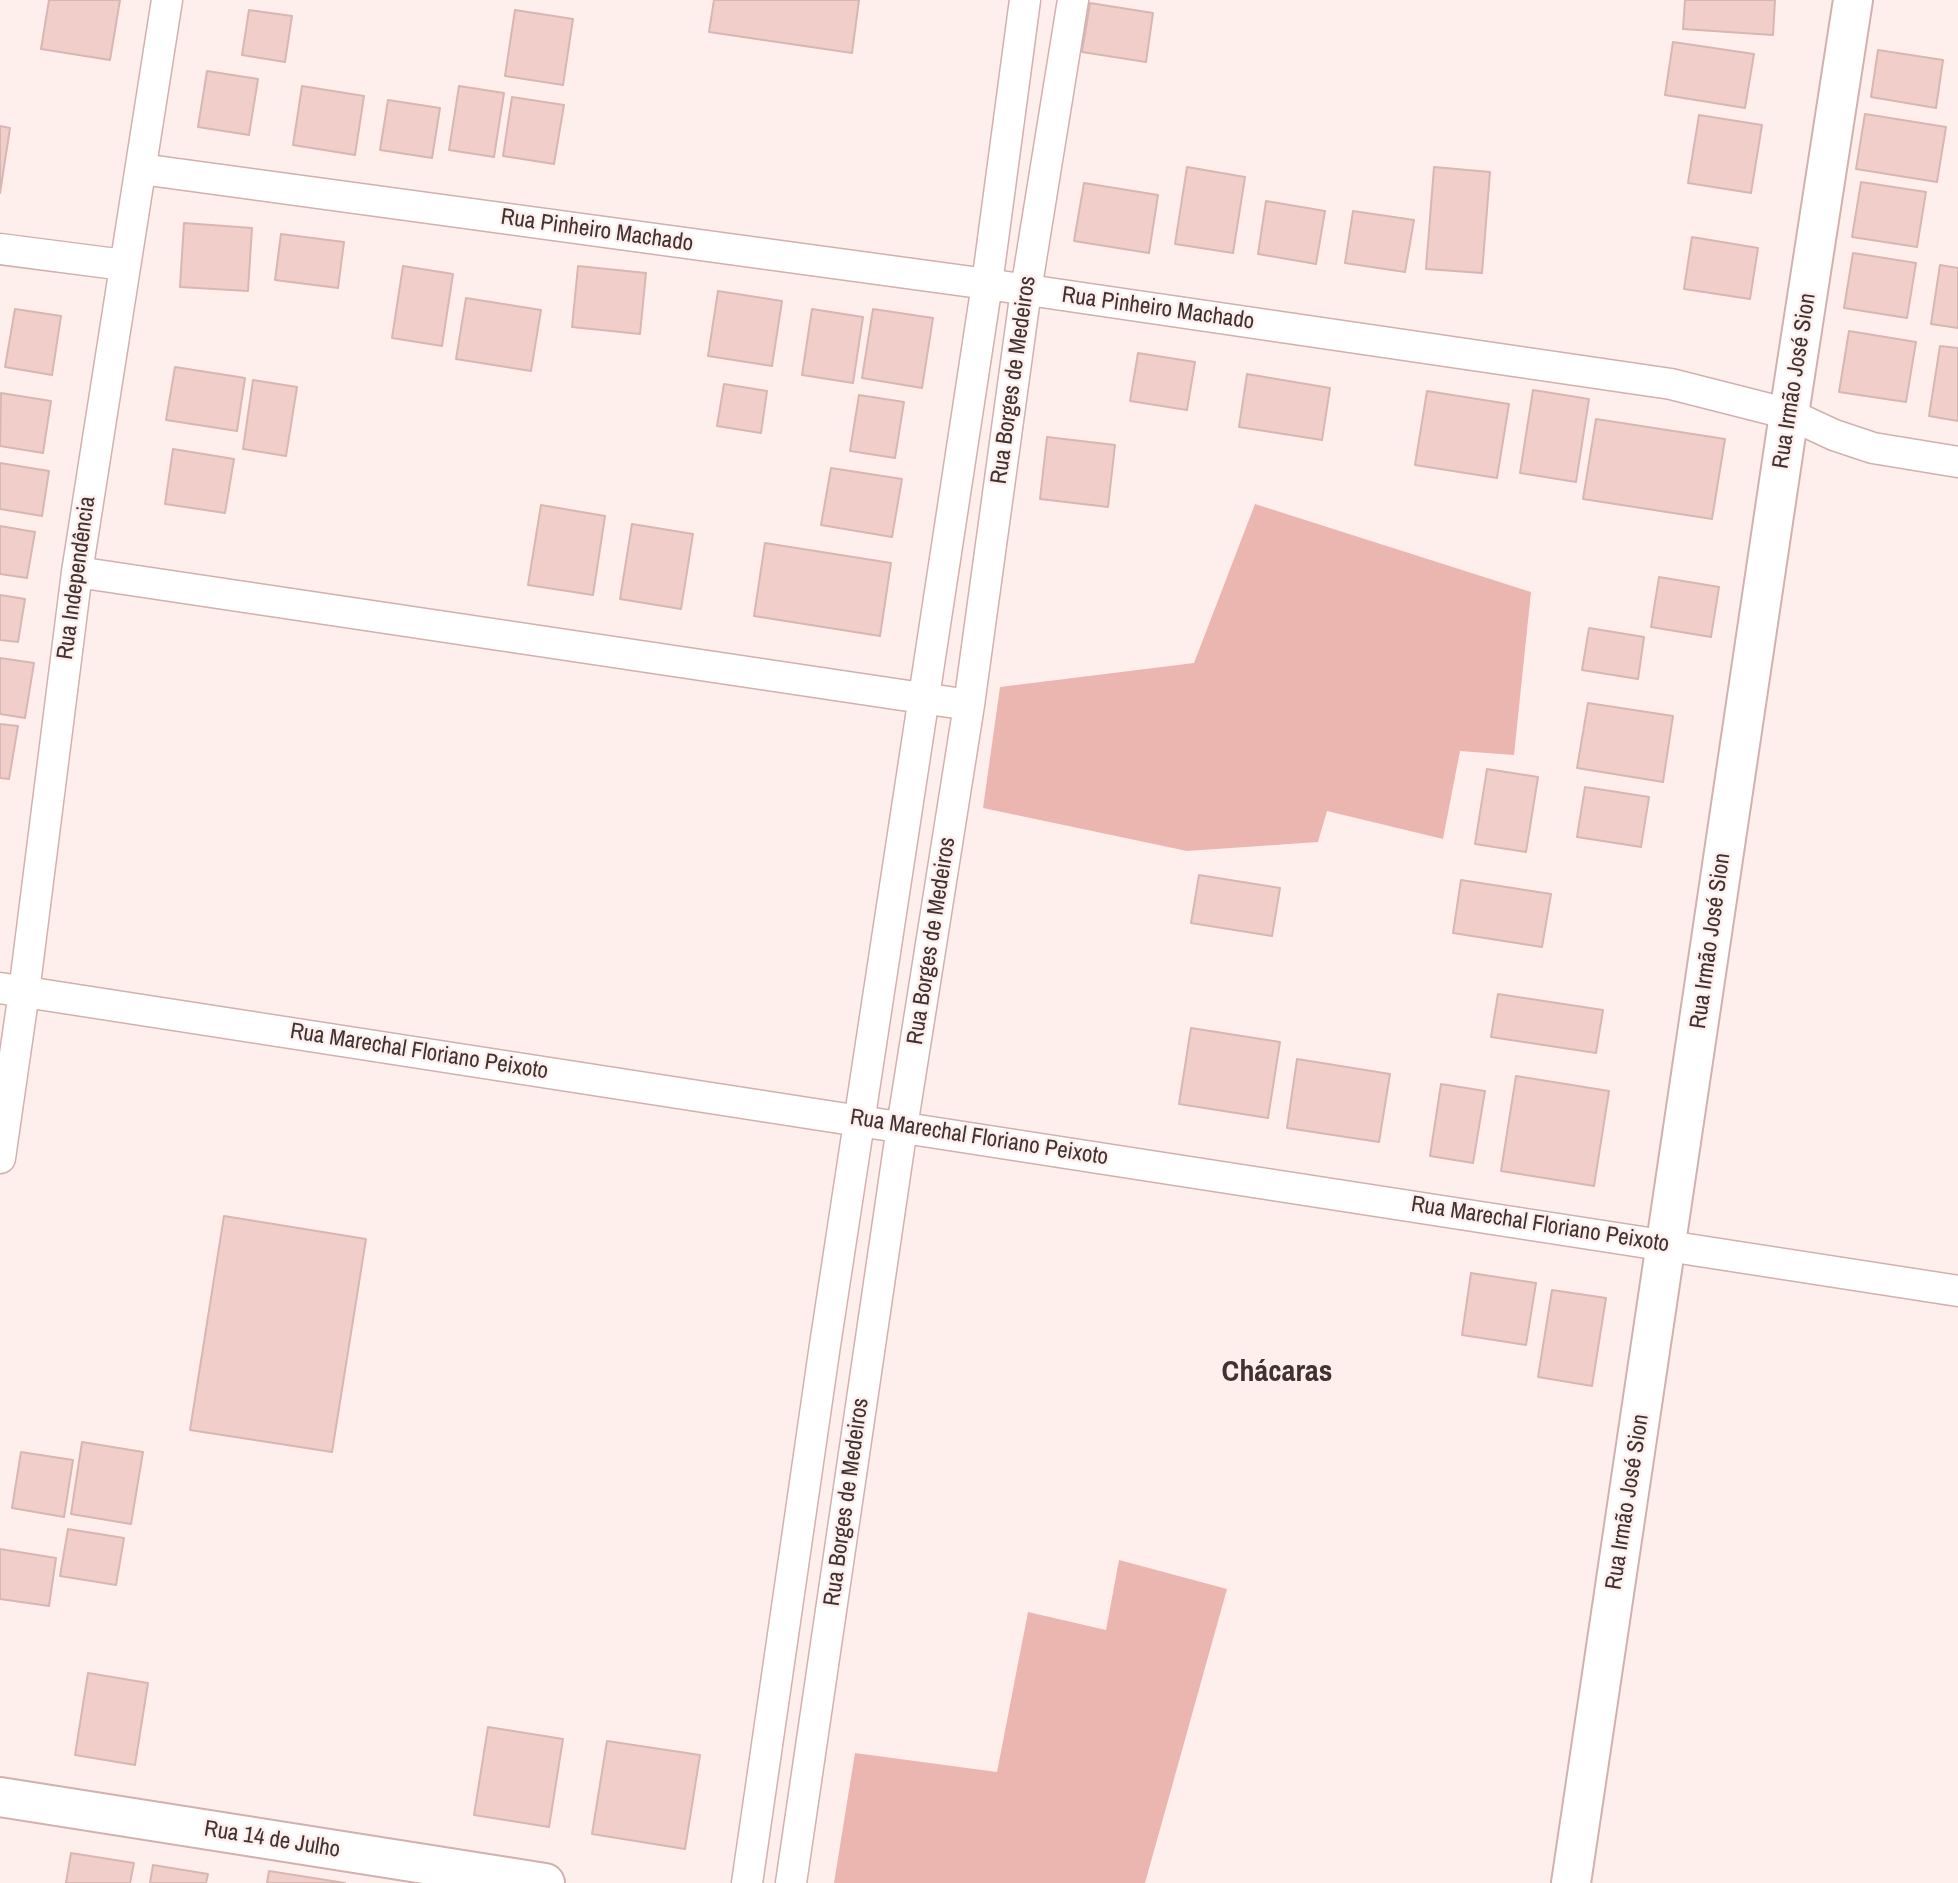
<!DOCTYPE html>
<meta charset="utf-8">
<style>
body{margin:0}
canvas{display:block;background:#feefed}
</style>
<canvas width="1958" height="1883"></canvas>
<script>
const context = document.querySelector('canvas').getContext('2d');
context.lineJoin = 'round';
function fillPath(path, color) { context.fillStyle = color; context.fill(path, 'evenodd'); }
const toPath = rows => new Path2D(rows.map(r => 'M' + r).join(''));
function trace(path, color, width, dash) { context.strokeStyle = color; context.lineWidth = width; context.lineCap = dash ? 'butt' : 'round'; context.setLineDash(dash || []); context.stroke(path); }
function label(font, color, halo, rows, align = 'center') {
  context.font = font + ' "Archivo Narrow",sans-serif'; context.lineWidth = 5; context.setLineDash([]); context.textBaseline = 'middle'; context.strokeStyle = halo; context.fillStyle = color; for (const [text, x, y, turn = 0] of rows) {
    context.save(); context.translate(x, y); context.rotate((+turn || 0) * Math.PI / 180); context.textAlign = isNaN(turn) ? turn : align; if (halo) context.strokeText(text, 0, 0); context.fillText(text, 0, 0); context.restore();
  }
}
const green = toPath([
 [1255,504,1531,592,1514,755,1460,751,1443,839,1327,811,1318,842,1187,851,983,808,1000,687,1194,663],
 [1119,1560,1227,1589,1145,1883,834,1883,855,1753,997,1772,1028,1612,1106,1630]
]);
const building = toPath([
 [49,0,120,0,110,60,41,49,49,0],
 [714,0,859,0,852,53,709,32,714,0],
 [1685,0,1775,0,1773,35,1683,29,1685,0],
 [1090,3,1153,13,1146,62,1082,52,1090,3],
 [249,10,292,16,285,62,242,55,249,10],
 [515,10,573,19,563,85,505,76,515,10],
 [1673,42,1754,54,1745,108,1665,95,1673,42],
 [1878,50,1943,60,1936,108,1871,97,1878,50],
 [207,71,258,79,249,135,198,127,207,71],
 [302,86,364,96,355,155,293,145,302,86],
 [459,86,504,93,494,157,449,150,459,86],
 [512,97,564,105,554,164,503,156,512,97],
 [388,100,440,108,432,158,380,150,388,100],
 [1865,114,1946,127,1937,182,1856,169,1865,114],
 [1699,115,1762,125,1751,193,1688,183,1699,115],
 [0,126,10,128,0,193,0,126],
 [1187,167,1245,177,1233,253,1175,244,1187,167],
 [1434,167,1490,172,1482,273,1426,269,1434,167],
 [1861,182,1926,192,1917,247,1852,237,1861,182],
 [1084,183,1158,195,1149,253,1074,241,1084,183],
 [1266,201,1325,211,1316,264,1258,254,1266,201],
 [1353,211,1414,220,1405,272,1345,263,1353,211],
 [184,223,252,228,248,291,180,287,184,223],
 [281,234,344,242,338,288,275,280,281,234],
 [1692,237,1758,248,1750,299,1684,289,1692,237],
 [1853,253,1916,263,1907,318,1844,308,1853,253],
 [1940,265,1958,268,1958,328,1931,324,1940,265],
 [403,266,453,274,442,346,392,338,403,266],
 [578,266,646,273,640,334,572,327,578,266],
 [718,291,782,301,772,366,708,356,718,291],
 [466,298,541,310,531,371,456,359,466,298],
 [15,309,61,316,52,375,5,367,15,309],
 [812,309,863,317,853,383,802,375,812,309],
 [873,309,933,318,922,388,862,378,873,309],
 [1849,331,1916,342,1906,402,1839,392,1849,331],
 [1940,346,1958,348,1958,421,1929,416,1940,346],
 [1138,353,1195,362,1187,410,1130,401,1138,353],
 [175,367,245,378,237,431,166,420,175,367],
 [1247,374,1330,388,1322,440,1239,427,1247,374],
 [253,380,297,387,286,456,243,449,253,380],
 [724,384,767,391,761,433,717,426,724,384],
 [1533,390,1589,399,1576,482,1520,473,1533,390],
 [1427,391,1509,404,1497,478,1415,465,1427,391],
 [1,393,51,401,43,453,0,446,1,393],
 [859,395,904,402,895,458,850,451,859,395],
 [1596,419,1725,439,1712,519,1583,499,1596,419],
 [1047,437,1115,445,1108,507,1040,499,1047,437],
 [173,449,234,459,225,513,165,504,173,449],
 [0,463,49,471,42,516,0,509,0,463],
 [831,468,902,479,892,537,821,525,831,468],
 [541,505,605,516,593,595,528,585,541,505],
 [632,524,693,534,681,609,620,599,632,524],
 [0,526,35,532,27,578,0,574,0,526],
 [765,543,891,563,880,636,754,616,765,543],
 [1659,577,1719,587,1711,637,1651,627,1659,577],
 [0,595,25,599,18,642,0,640,0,595],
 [1589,628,1644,637,1638,679,1582,670,1589,628],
 [0,658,34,663,25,718,0,714,0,658],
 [1588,703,1673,716,1663,782,1577,768,1588,703],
 [0,724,18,726,9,779,0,778,0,724],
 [1487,769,1538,777,1526,852,1475,844,1487,769],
 [1585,787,1649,797,1641,847,1577,837,1585,787],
 [1199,875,1280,888,1272,936,1191,923,1199,875],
 [1461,880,1551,894,1542,947,1453,933,1461,880],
 [1498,994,1603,1010,1596,1053,1491,1037,1498,994],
 [1191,1028,1280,1042,1268,1118,1179,1104,1191,1028],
 [1297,1059,1390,1074,1379,1142,1287,1128,1297,1059],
 [1516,1076,1609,1091,1594,1186,1501,1171,1516,1076],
 [1441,1084,1485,1091,1473,1163,1430,1156,1441,1084],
 [224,1216,366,1239,332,1452,190,1430,224,1216],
 [1471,1273,1536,1283,1526,1345,1462,1335,1471,1273],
 [1552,1290,1606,1298,1592,1386,1538,1377,1552,1290],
 [82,1442,143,1452,131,1524,71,1514,82,1442],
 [21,1452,73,1460,64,1517,12,1508,21,1452],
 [68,1529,124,1538,116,1585,60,1576,68,1529],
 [0,1549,56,1558,49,1606,0,1599,0,1549],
 [88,1673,148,1683,135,1765,75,1755,88,1673],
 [488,1727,563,1739,549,1827,474,1815,488,1727],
 [607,1741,700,1755,685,1849,592,1834,607,1741],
 [71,1853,134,1863,130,1883,66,1883,71,1853],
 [153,1865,208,1874,206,1883,150,1883,153,1865],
 [269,1871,345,1883,267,1883,269,1871]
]);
const street = toPath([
 [141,169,987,284,1671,384,1789,414,1834,435,1873,448,1958,462],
 [0,249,124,265],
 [77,572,969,705],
 [0,988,1958,1291],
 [0,1158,24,992,77,572,167,0],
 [747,1883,825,1345,987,284,1025,0],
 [791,1883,902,1127,969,705,1026,290,1073,0]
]);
const secondary = toPath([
 [0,1797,545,1883],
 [1571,1883,1789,414,1853,0]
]);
const streetNames = [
 ["Rua Pinheiro Machado",597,231,8],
 ["Rua Pinheiro Machado",1158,309,8],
 ["Rua Borges de Medeiros",1014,380,-82],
 ["Rua Irmão José Sion",1795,381,-81],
 ["Rua Independência",77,578,-82],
 ["Rua Borges de Medeiros",932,941,-81],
 ["Rua Irmão José Sion",1711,941,-82],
 ["Rua Marechal Floriano Peixoto",419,1052,9],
 ["Rua Marechal Floriano Peixoto",979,1138,9],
 ["Rua Marechal Floriano Peixoto",1540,1225,9],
 ["Rua Borges de Medeiros",847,1502,-82],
 ["Rua Irmão José Sion",1628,1502,-81],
 ["Rua 14 de Julho",272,1840,9]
];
const districtNames = [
 ["Chácaras",1277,1373]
];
fillPath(green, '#ecb6b0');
fillPath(building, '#f2ceca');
trace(building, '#d8b6b2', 2);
trace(street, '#d2b0ac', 33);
trace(secondary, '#d2b0ac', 42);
trace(street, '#fff', 30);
trace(secondary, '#fff', 38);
label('23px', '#403230', '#feefed', streetNames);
label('bold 30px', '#403230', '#feefed', districtNames);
</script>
